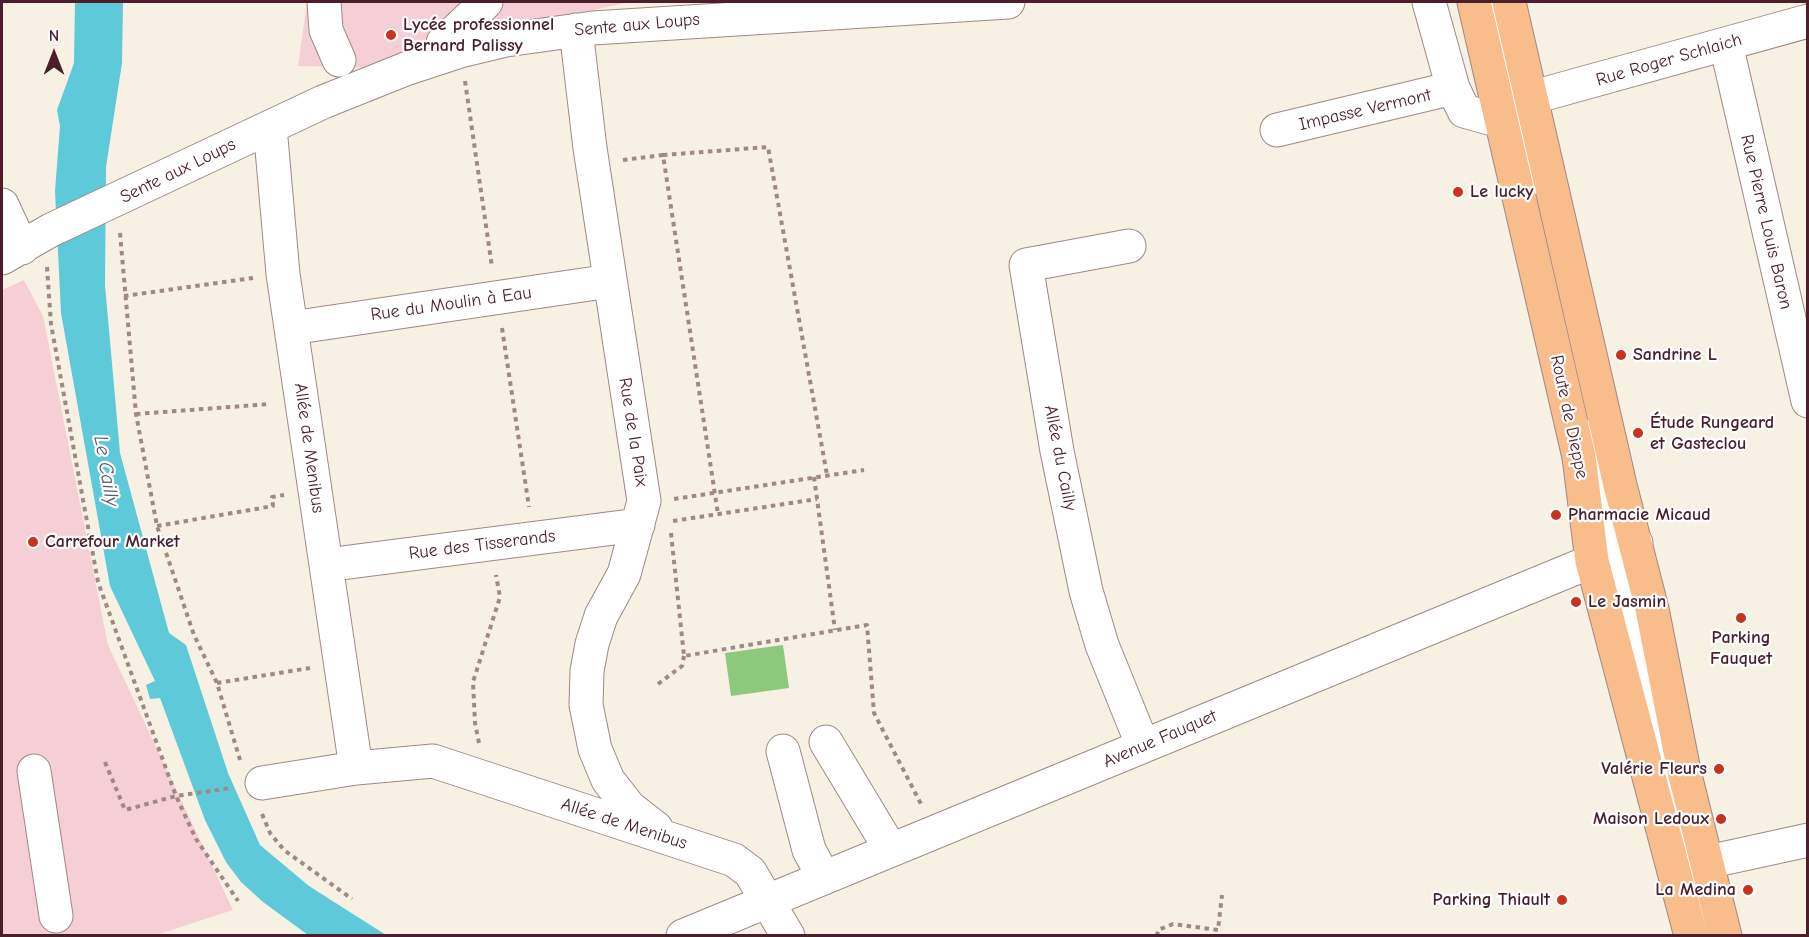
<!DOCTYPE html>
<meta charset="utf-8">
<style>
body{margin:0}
#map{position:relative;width:1809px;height:937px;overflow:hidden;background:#f6f1e2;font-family:"Comic Neue",sans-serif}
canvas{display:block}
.frame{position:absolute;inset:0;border:3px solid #4a1f2b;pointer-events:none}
.north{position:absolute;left:24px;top:24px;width:60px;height:60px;-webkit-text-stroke:4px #fff;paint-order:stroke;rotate:0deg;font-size:16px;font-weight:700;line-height:24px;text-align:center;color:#4a1f2b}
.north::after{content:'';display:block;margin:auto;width:21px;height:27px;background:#4a1f2b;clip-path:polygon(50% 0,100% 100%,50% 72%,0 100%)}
</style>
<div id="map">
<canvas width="1809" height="937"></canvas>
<div class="frame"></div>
<div class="north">N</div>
</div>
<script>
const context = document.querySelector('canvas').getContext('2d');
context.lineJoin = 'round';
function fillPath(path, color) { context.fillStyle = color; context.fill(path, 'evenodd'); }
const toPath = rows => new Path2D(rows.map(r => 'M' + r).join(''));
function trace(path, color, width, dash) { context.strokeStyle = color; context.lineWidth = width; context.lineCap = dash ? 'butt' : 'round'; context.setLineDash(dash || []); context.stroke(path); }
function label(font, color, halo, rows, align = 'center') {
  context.font = font + ' "Comic Neue",sans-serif'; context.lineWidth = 4.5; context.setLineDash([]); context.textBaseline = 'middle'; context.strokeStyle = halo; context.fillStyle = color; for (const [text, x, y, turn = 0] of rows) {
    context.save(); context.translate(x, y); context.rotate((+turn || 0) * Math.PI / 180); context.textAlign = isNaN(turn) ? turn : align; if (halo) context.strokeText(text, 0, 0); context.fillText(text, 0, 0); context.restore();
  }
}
const built = toPath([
 [307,2,630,2,443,43,381,68,298,66],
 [24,280,43,316,108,645,233,910,156,935,2,935,2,290]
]);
const green = toPath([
 [783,645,789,688,731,696,725,653]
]);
const water = toPath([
 [75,2,123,2,122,63,106,167,105,285,120,453,169,633,186,645,228,773,260,845,309,886,386,935,308,935,263,902,241,882,226,862,205,820,160,698,150,699,146,685,155,681,110,586,61,313,55,191,60,126,57,110,74,63]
]);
const path = toPath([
 [465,81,492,267],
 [663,155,768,147,827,475],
 [623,160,663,155,718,514],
 [120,233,136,414,157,526,194,635,217,683,240,760],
 [47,267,51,324,98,582,176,796,196,839,238,901],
 [124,296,253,278],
 [502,328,529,507],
 [136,414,270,404],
 [814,477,835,630],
 [674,499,864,470],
 [673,521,817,499],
 [157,526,273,506,272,497,284,495],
 [671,533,684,656,867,625,874,713,921,804],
 [217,683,310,668],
 [658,684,682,666,684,656],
 [479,743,475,723,473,682,500,597,496,575],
 [105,762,125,810,176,796,231,788],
 [262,814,270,833,284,850,352,899],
 [1157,936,1158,930,1173,924,1218,930,1222,895]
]);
const minor = toPath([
 [324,2,326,30,339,60],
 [1429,2,1453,88,1464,111,1489,118,1499,117,1530,98,1808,21],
 [1491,2,1533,178],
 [576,30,590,148,644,501,624,574,601,616,592,644,587,671,586,705,595,749,608,780,629,807,656,828],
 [465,42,443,43,486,2],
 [1726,44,1808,401],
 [270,127,283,274,356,768,433,761,734,860,750,872,788,936],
 [1277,130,1453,88],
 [2,205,22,248],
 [1129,246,1026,265,1057,451,1086,591,1102,645,1143,746],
 [2,258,51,230,323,102,408,68,460,51,506,40,593,28,1008,2],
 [291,328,610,281],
 [1592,436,1625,610,1704,926],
 [326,565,638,525],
 [826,742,891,850],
 [783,751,809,850,824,878],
 [34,771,56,916],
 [262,783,356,768],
 [1680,868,1808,840],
 [683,936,1636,543]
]);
const major = toPath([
 [1474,2,1579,457,1592,561,1691,936],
 [1509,2,1620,485,1652,609,1684,771,1725,936]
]);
const markers = [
 [391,35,6,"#c8321e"],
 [1458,192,6,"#c8321e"],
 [1621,355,6,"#c8321e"],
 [1638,433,6,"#c8321e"],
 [1556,515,6,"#c8321e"],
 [33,542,6,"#c8321e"],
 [1576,602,6,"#c8321e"],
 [1741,618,6,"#c8321e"],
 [1719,769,6,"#c8321e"],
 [1721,819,6,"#c8321e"],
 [1748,890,6,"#c8321e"],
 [1562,900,6,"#c8321e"]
];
const poiNames = [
 ["Lycée professionnel",403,25],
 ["Bernard Palissy",403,46],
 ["Le lucky",1470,192],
 ["Sandrine L",1633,355],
 ["Étude Rungeard",1650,423],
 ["et Gasteclou",1650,444],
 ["Pharmacie Micaud",1568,515],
 ["Carrefour Market",45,542],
 ["Le Jasmin",1588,602],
 ["Parking",1741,638,"center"],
 ["Fauquet",1741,659,"center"],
 ["Valérie Fleurs",1707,769,"right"],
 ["Maison Ledoux",1709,819,"right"],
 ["La Medina",1736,890,"right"],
 ["Parking Thiault",1550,900,"right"]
];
const streetNames = [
 ["Sente aux Loups",637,25,-5],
 ["Rue Roger Schlaich",1669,60,-16],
 ["Impasse Vermont",1365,110,-13],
 ["Sente aux Loups",178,171,-26],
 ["Rue Pierre Louis Baron",1766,222,77],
 ["Rue du Moulin à Eau",451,304,-8],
 ["Route de Dieppe",1569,417,78],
 ["Rue de la Paix",633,432,81],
 ["Allée de Menibus",309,448,82],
 ["Allée du Cailly",1060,458,79],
 ["Rue des Tisserands",482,545,-7],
 ["Avenue Fauquet",1160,739,-23],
 ["Allée de Menibus",624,824,18]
];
const waterNames = [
 ["Le Cailly",106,471,80]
];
fillPath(built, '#f6cfd6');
fillPath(green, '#8cc97f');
fillPath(water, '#5ec9d8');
trace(minor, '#a08886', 35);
trace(major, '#a08886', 35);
trace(path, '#a08886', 4, [4.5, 4.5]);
trace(minor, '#fff', 33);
trace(major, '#f9bc8b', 33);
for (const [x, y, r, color] of markers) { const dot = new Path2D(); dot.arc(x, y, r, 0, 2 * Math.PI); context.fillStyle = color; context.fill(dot); trace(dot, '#fff', 2); }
label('bold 18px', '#4a1f2b', '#fff', poiNames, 'left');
label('18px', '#4a1f2b', '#fff', streetNames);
label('italic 20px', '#515a68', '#fff', waterNames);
</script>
